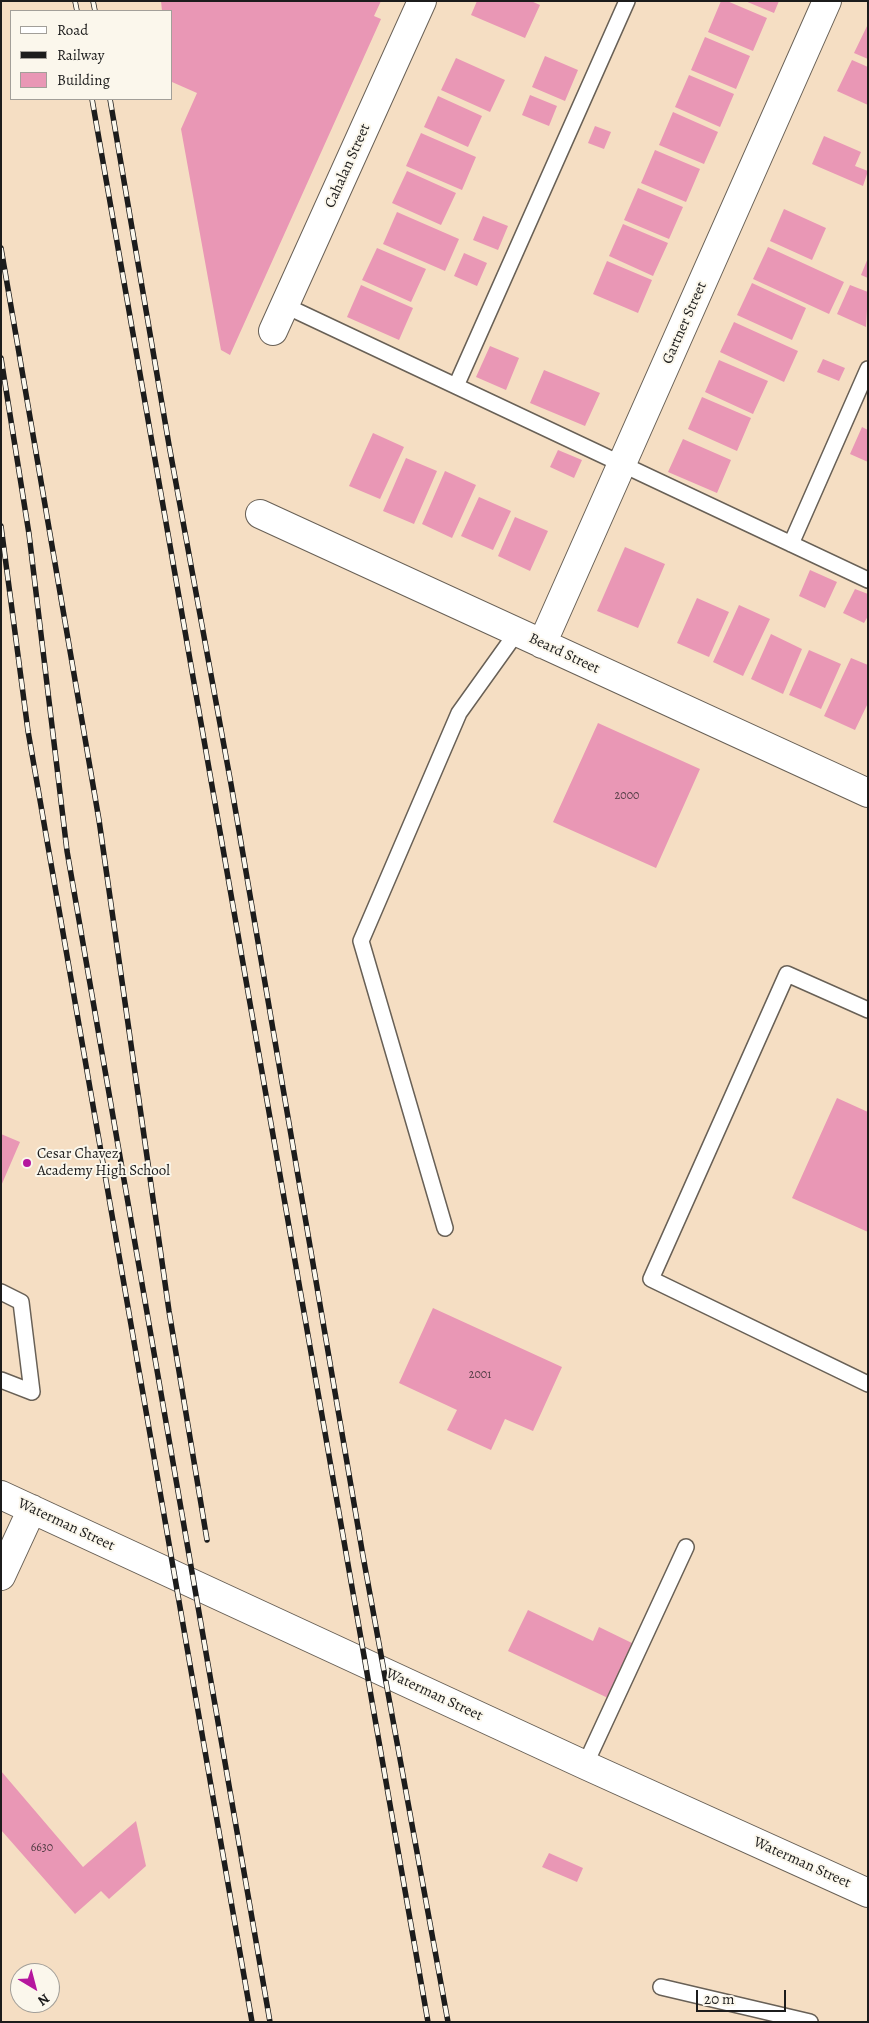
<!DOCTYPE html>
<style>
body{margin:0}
#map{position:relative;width:869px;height:2023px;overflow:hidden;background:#f5dec3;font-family:Alegreya,serif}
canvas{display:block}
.frame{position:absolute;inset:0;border:2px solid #1c1c1c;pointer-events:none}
.legend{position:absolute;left:10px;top:10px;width:162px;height:90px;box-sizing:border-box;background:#fbf7ec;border:1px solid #a29f99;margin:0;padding:6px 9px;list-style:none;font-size:15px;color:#1c1c1c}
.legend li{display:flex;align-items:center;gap:10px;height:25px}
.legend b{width:25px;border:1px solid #a29f99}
.north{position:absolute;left:10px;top:1963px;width:50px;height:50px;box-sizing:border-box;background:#fbf7ec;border:1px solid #a29f99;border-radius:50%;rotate:143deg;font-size:14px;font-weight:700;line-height:20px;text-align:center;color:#1c1c1c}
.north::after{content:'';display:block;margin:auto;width:18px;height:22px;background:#b5179e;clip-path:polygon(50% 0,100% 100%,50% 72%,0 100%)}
.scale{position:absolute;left:696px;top:1990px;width:90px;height:22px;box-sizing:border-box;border:2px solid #1c1c1c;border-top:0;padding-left:6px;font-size:15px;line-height:18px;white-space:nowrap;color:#1c1c1c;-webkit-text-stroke:4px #fbf7ec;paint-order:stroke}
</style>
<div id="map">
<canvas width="869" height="2023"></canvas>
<div class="frame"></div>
<ul class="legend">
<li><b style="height:6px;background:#fff"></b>Road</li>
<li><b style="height:6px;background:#1c1c1c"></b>Railway</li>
<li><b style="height:14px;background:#e997b5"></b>Building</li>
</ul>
<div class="north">N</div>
<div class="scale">20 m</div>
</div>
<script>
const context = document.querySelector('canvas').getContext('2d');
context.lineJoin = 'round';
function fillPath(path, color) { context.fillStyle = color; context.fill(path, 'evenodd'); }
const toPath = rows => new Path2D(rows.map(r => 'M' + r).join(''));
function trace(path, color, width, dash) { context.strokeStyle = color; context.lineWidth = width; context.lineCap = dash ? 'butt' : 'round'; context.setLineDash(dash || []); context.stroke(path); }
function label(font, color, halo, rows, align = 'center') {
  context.font = font + ' Alegreya,serif'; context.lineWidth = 4; context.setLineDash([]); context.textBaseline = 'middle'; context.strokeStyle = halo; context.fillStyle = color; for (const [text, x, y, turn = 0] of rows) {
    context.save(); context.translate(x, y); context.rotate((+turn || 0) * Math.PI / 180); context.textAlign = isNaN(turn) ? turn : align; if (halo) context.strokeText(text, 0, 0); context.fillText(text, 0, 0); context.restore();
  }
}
const building = toPath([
 [161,1,381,1,374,16,381,19,230,355,221,350,181,129,197,93,172,82,171,11,162,11],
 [477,1,531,1,540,5,525,38,471,15],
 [721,1,727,1,767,18,753,51,708,32],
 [745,1,779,1,774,13],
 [868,24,868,59,854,53],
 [705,37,750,56,736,89,691,70],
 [545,56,578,70,565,101,532,87],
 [456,58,505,80,490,112,441,90],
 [852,60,868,67,868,105,837,91],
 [689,75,734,94,720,127,675,107],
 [530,95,557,106,549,126,522,115],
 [438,96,482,116,468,147,424,127],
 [673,112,718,132,704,164,659,145],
 [595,126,611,132,604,149,588,143],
 [421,133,476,157,462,190,406,166],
 [824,136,861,152,855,166,868,171,863,186,812,164],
 [655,150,700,169,686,202,641,183],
 [407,171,456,193,441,225,392,203],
 [638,188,683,207,669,239,624,220],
 [784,209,826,228,812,260,770,241],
 [397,212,459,239,445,271,383,244],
 [483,216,508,226,498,250,473,240],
 [623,224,668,243,653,276,609,256],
 [768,247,844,282,829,314,753,279],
 [377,248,426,269,411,302,362,280],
 [464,253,487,263,477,286,454,276],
 [868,258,868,278,861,275],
 [607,261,652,280,638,313,593,294],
 [752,283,806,308,792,340,737,315],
 [361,285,413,308,399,340,347,317],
 [850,285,868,292,866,327,837,314],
 [734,322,798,351,784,382,720,352],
 [490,346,519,358,506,390,476,377],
 [823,359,845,368,839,381,817,372],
 [719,360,768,381,753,414,705,392],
 [544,370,600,393,585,426,530,403],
 [702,397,751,418,737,451,688,429],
 [862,427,868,430,868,462,850,454],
 [373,433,404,447,380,499,349,486],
 [683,439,731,460,717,493,668,472],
 [558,450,582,460,574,478,550,467],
 [406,458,437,471,414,524,383,511],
 [445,471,476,485,452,538,422,524],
 [479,497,511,511,493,550,461,536],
 [515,517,548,531,530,571,498,556],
 [625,547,665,564,638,628,597,611],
 [810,570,837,582,825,608,799,596],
 [855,589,868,594,868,616,864,623,843,613],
 [697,598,729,612,709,657,677,643],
 [739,605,770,619,743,676,713,662],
 [771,634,802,649,783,694,751,679],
 [809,650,841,664,821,709,789,695],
 [851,658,868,665,868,703,855,730,824,716],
 [598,723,700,769,656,868,553,822],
 [837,1098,868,1112,868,1232,792,1198],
 [1,1134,20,1142,1,1186],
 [433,1308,562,1367,533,1431,505,1419,491,1450,447,1430,457,1410,399,1383],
 [528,1610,593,1641,599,1627,634,1644,608,1698,508,1651],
 [1,1771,83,1867,136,1821,146,1866,109,1899,101,1891,75,1914,1,1830],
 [549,1853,583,1868,577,1882,542,1867]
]);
const lane = toPath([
 [286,306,868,580],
 [456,386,627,1],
 [791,544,868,369],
 [868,1010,787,974,651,1279,868,1384],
 [445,1228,361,941,459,713,517,632],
 [1,1292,21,1302,32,1392,1,1380],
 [585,1765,686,1547],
 [661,1987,810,2022]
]);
const street = toPath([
 [273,331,422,1],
 [260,514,868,793],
 [542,644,827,1],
 [1,1495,585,1765,868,1893],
 [1,1576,32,1509]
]);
const rail = toPath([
 [75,1,77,11],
 [93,1,95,11],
 [92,99,428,2022],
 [110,99,169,445,231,784,363,1556,448,2022],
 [1,248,99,820,169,1311,207,1540],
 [1,358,29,534,67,851,270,2022],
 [1,526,28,731,252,2022]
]);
const markers = [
 [27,1163,5,"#b5179e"]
];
const numberNames = [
 ["2000",627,796],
 ["2001",480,1375],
 ["6630",42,1848]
];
const streetNames = [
 ["Cahalan Street",348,166,-66],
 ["Gartner Street",685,323,-66],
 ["Beard Street",564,654,25],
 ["Waterman Street",66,1525,25],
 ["Waterman Street",434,1695,25],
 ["Waterman Street",802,1863,24]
];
const poiNames = [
 ["Cesar Chavez",37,1154],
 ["Academy High School",37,1171]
];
fillPath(building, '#e997b5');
trace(lane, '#686056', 18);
trace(street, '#686056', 30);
trace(lane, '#fff', 15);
trace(street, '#fff', 28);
trace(rail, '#1c1c1c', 5.5);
trace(rail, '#fbf7ec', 4, [11]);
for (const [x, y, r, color] of markers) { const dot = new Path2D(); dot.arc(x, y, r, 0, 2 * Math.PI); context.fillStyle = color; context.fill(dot); trace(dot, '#fbf7ec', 2); }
label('12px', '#4f3b42', null, numberNames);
label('15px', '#1c1c1c', '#fbf7ec', streetNames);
label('15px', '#1c1c1c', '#fbf7ec', poiNames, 'left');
</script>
